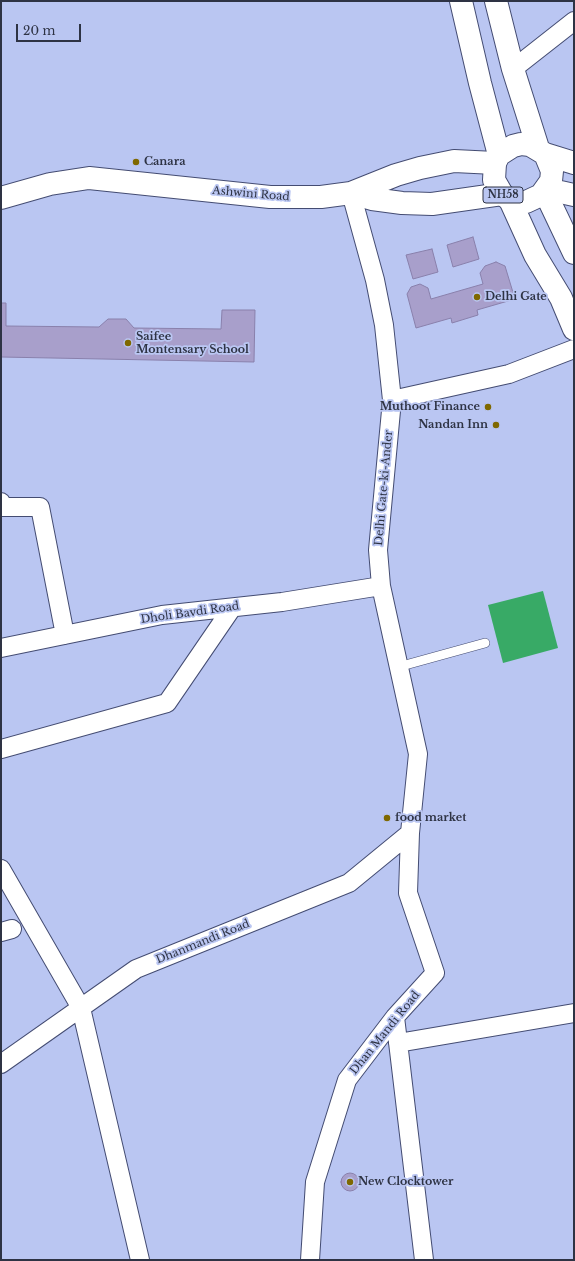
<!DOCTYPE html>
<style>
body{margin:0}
#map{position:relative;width:575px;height:1261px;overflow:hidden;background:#bac6f2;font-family:"Libre Baskerville",serif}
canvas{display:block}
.frame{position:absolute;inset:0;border:2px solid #2e3344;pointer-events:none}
.scale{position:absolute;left:16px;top:24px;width:65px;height:18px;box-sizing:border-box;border:2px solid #2e3344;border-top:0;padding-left:5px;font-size:12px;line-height:14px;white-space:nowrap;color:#2e3344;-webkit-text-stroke:3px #bac6f2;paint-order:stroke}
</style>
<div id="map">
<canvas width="575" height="1261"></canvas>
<div class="frame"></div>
<div class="scale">20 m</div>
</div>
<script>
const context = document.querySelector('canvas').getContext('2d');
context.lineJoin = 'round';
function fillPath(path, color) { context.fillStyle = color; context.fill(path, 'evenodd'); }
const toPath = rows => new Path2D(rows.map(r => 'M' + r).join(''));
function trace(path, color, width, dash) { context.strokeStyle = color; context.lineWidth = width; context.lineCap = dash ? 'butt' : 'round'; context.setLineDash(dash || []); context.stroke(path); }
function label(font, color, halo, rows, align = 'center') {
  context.font = font + ' "Libre Baskerville",serif'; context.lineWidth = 3.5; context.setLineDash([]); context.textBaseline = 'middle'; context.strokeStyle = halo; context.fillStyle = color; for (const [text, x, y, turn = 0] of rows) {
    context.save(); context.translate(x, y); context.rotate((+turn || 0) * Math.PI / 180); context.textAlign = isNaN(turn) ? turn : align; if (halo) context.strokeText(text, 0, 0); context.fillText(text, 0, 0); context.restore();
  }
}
const water = toPath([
 [543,591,558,648,503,663,488,605]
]);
const building = toPath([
 [473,237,479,259,453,267,447,245,473,237],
 [432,249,438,272,413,279,406,255,432,249],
 [496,262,505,266,515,299,477,310,478,315,452,323,451,318,416,328,407,294,411,287,420,284,428,288,431,299,483,284,480,273,485,266,496,262],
 [1,303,6,303,6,326,99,327,108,319,126,319,134,328,221,329,222,310,255,310,254,362,1,357,1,303],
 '341 1182a9 9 0 1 1 18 0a9 9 0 1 1-18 0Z'
]);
const service = toPath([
 [398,667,485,643]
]);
const minor = toPath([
 [513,69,574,21],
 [351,193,375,280,384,325,392,400],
 [1,502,1,507,40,507,65,635],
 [1,648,162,615,282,602,381,586],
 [1,749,167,703,232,608],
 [1,869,81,1008,140,1260],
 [1,932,12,929],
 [395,1017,424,1260],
 [398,1043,574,1013],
 [1,1064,136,969,349,883,410,833],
 [310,1260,315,1182,347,1080,395,1017,435,973,408,893,410,833,418,754,381,586,378,550,392,400,509,374,574,349]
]);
const secondary = toPath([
 [545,192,574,253],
 [351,193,396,175,420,168,454,161,495,163],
 [1,198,50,184,89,178,270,197,321,197,351,193,372,199,402,203,432,204,502,194],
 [510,200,535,255,561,298,574,329]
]);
const trunk = toPath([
 [461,1,480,83,499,155],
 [496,1,513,69,538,148],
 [545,154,552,171,551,181,541,195,526,202,518,202,510,200,502,194,494,180,495,163,499,155,513,146,521,144,530,145,545,154,574,163],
 [547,189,574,195]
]);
const markers = [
 [136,162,4,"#7f6800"],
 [477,297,4,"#7f6800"],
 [128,343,4,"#7f6800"],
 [488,407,4,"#7f6800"],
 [496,425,4,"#7f6800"],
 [387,818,4,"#7f6800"],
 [350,1182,4,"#7f6800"]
];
const shields = [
 [503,195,40]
];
const shieldNames = [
 ["NH58",503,195]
];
const poiNames = [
 ["Canara",144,162],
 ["Delhi Gate",485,297],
 ["Saifee",136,337],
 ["Montensary School",136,350],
 ["Muthoot Finance",480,407,"right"],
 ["Nandan Inn",488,425,"right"],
 ["food market",395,818],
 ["New Clocktower",358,1182]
];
const streetNames = [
 ["Ashwini Road",251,194,5],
 ["Delhi Gate-ki-Ander",384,488,-85],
 ["Dholi Bavdi Road",190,613,-8],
 ["Dhanmandi Road",203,942,-22],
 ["Dhan Mandi Road",385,1033,-51]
];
fillPath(water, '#38aa66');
fillPath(building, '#a89fcb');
trace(building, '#8980ab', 1);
trace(service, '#444c72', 10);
trace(minor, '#444c72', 20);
trace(secondary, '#444c72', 24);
trace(trunk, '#444c72', 24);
trace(service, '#fff', 9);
trace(minor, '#fff', 18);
trace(secondary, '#fff', 22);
trace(trunk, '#fff', 22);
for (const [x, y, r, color] of markers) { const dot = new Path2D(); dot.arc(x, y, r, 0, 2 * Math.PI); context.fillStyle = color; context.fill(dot); trace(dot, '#bac6f2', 1.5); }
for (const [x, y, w] of shields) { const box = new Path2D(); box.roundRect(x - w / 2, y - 8, w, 16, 3); context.fillStyle = '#bac6f2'; context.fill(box); trace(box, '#2e3344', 1); }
label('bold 10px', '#2e3344', null, shieldNames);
label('bold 11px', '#2e3344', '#bac6f2', poiNames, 'left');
label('11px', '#2e3344', '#bac6f2', streetNames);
</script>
